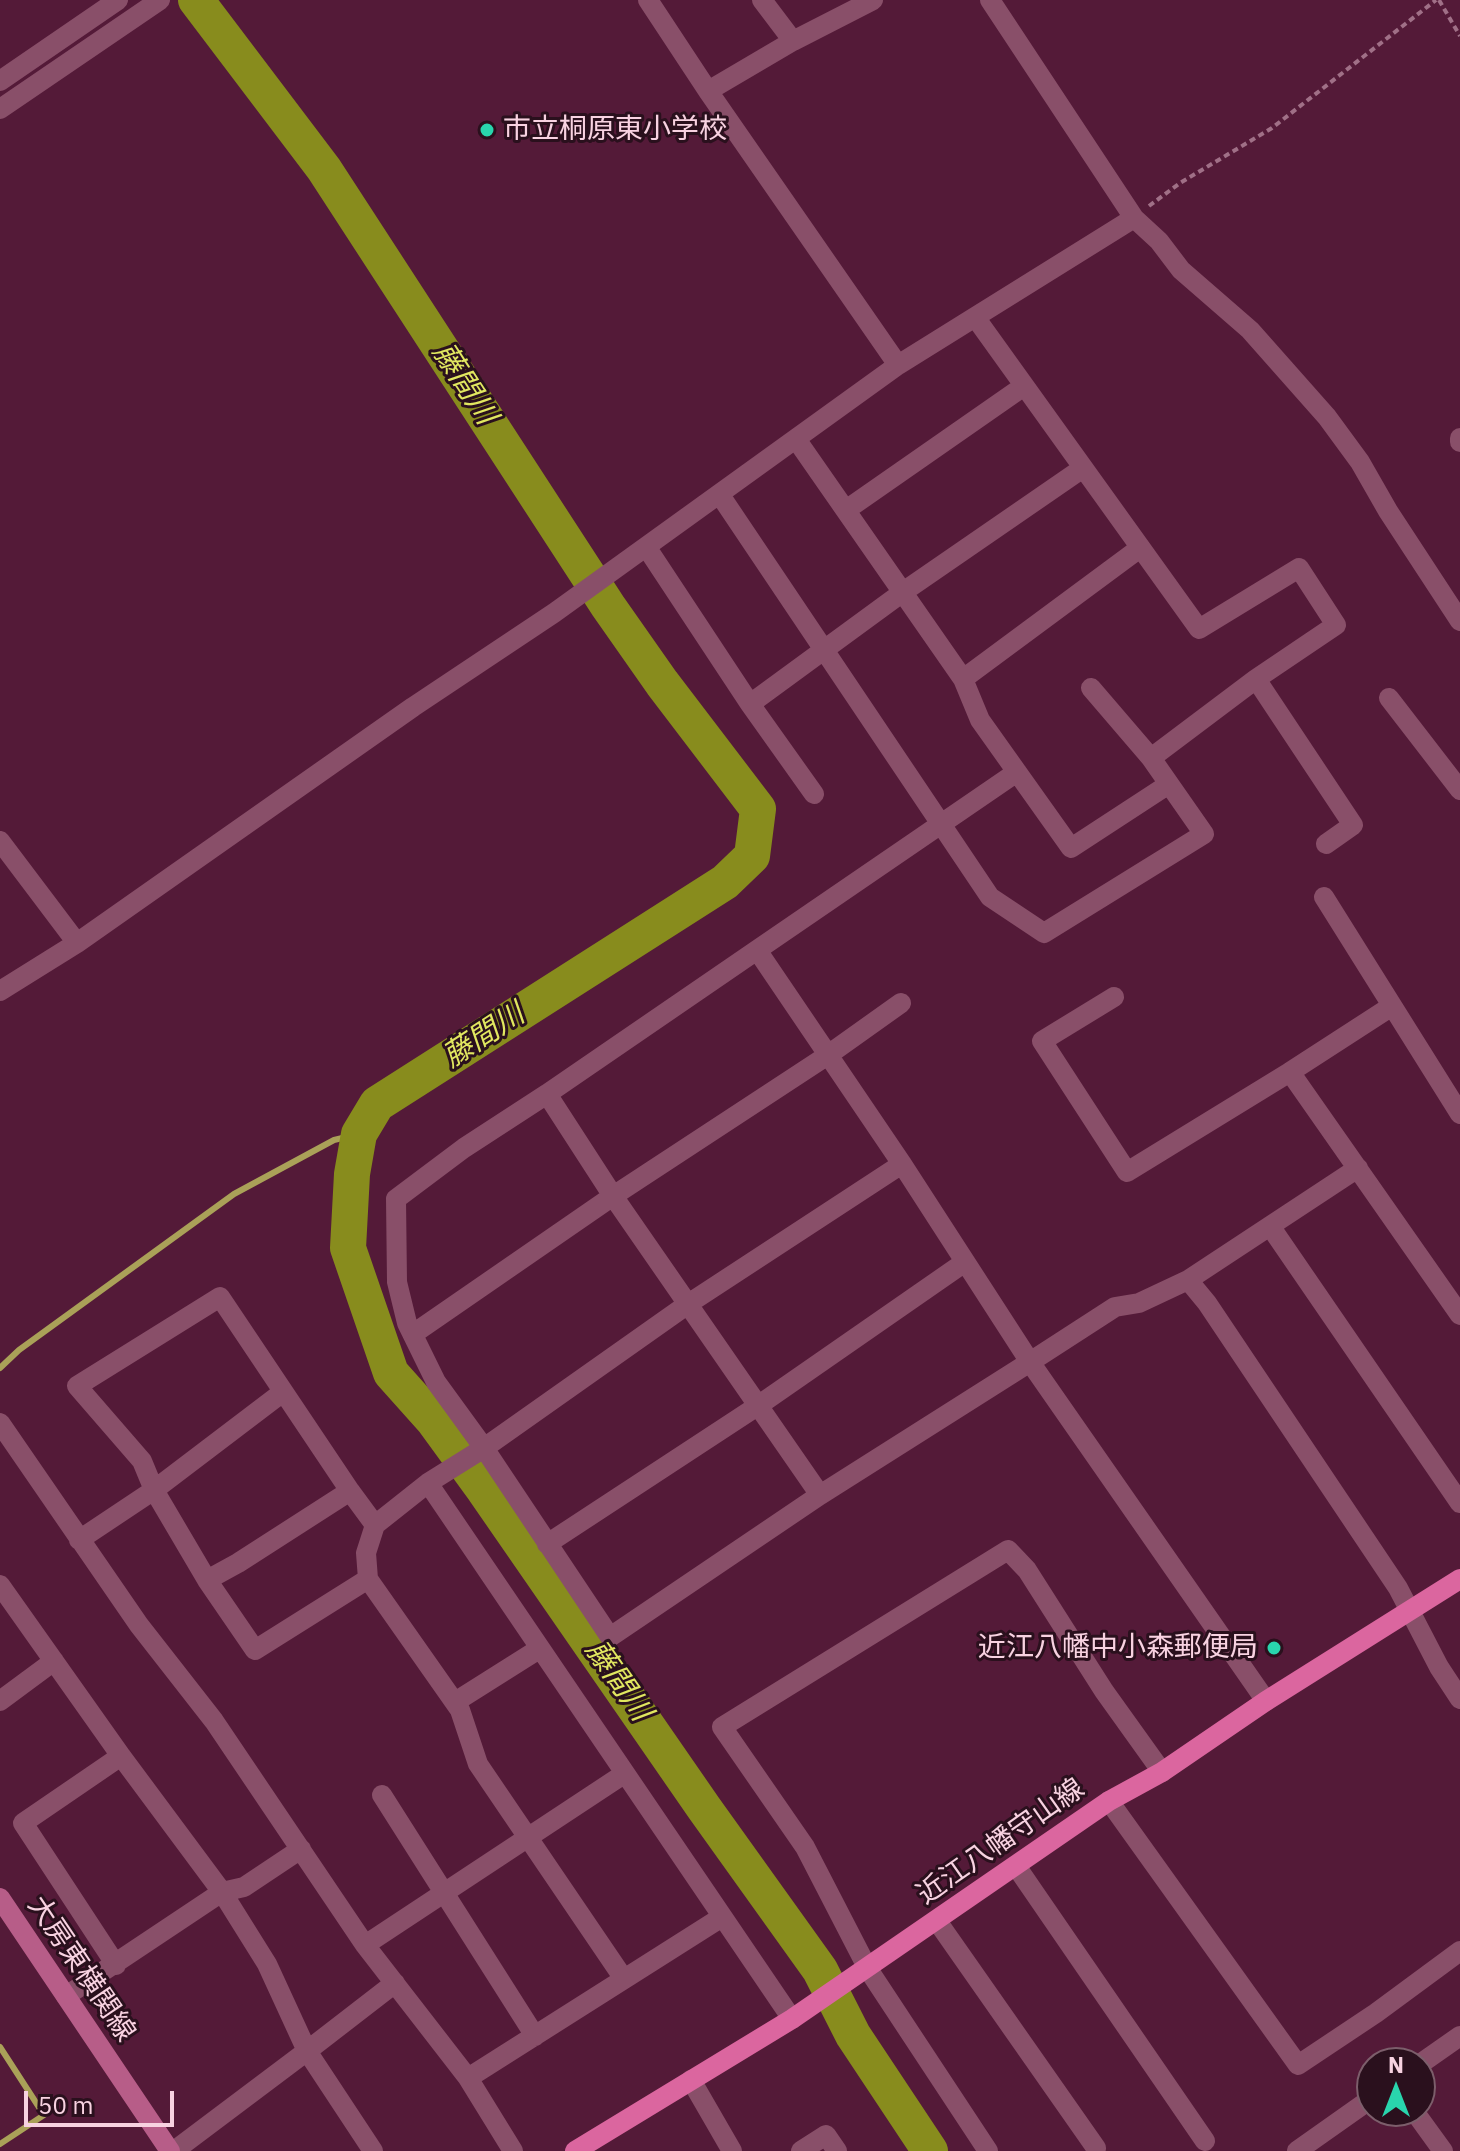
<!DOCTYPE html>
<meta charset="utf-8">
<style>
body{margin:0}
#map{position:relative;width:1460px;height:2151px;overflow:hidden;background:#541a38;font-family:"IBM Plex Sans",sans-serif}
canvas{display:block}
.north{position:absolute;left:1356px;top:2047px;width:80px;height:80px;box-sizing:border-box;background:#2a101d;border:2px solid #7c5e6b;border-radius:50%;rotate:0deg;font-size:22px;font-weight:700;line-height:32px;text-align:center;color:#f8d2e1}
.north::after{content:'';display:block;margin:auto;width:28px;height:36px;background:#29d5ad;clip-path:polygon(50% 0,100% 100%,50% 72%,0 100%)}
.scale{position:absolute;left:24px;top:2091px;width:150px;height:36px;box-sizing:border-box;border:4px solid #f8d2e1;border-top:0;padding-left:10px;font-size:24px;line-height:28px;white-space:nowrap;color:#f8d2e1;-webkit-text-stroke:6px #2a101d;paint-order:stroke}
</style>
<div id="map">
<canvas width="1460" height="2151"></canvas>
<div class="north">N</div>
<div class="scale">50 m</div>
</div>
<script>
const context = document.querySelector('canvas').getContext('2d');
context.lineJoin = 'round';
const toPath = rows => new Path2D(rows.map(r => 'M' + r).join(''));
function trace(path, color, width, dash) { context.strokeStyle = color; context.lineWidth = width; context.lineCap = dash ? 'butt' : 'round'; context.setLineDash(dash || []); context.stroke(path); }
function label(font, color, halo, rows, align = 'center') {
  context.font = font + ' "IBM Plex Sans","Noto Sans JP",sans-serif'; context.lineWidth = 6; context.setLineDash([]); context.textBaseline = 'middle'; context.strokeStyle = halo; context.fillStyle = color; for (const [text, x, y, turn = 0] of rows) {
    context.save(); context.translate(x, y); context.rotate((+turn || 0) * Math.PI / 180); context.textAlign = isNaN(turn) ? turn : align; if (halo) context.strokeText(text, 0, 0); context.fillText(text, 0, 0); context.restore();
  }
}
const stream = toPath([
 [0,1368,19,1350,234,1194,334,1140,359,1134],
 [0,2047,44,2115,0,2144]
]);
const river = toPath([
 [196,0,324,169,608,606,662,683,758,809,752,856,725,882,377,1104,359,1134,352,1174,348,1248,391,1373,433,1420,484,1490,704,1808,820,1970,853,2035,930,2151]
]);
const path = toPath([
 [1439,0,1460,36],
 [1149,206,1180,183,1272,128,1436,0]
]);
const minor = toPath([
 [648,0,708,91,898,365],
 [762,0,793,41],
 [990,0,1134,218,1159,241,1181,270,1250,330,1327,417,1360,462,1388,511,1460,621],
 [708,91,793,41,873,0],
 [975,317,1199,629,1299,568,1336,625,1256,679,1353,825,1326,844],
 [1460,438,1460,442],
 [796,439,963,679,1140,548],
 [720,495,990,897,1044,933,1204,834,1151,758],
 [846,510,1024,386],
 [647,548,750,704,903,592,1083,468],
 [963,679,980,720,1071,848,1169,784],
 [1091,688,1151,758,1256,679],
 [1389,698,1460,790],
 [750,704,814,794],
 [0,841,77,943],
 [1324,897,1460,1114],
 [757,950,1017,772],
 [0,991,77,943,413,707,554,613,898,365,1134,218],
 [1114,997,1042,1041,1127,1172,1290,1072],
 [1392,1006,1290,1072,1460,1315],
 [547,1094,613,1196,820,1495],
 [1358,1168,1188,1280,1207,1303,1398,1588,1439,1667,1460,1699],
 [1270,1226,1460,1503],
 [1188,1280,1139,1303,1115,1307,1030,1362,820,1495,610,1637,484,1448,436,1382,407,1323,397,1282,396,1199,464,1148,547,1094,757,950,902,1164,1030,1362,1266,1701],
 [413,1334,613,1196,828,1055,901,1003],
 [0,1423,139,1625,214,1721,365,1945,468,2078,513,2151],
 [428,1483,792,2019],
 [350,1491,238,1563,207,1580,154,1490,142,1461,77,1386,220,1297,350,1491,375,1525],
 [79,1540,154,1490,283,1392],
 [547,1544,759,1405,965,1262],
 [207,1580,255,1650,368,1579],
 [0,1585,121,1756,222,1892,267,1964,307,2051,395,1983],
 [0,1701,54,1661],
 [455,1702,539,1649],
 [382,1795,535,2036],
 [1109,1801,1298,2065,1376,2013,1460,1951],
 [1016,1866,1205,2141],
 [937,1921,1096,2148],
 [365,1945,624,1774],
 [116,1965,23,1823,121,1756],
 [624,1979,478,1764,460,1710,368,1579,366,1553,375,1525,428,1483,484,1448,688,1304,902,1164],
 [66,1996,222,1892,244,1887,301,1849],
 [1420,2064,1460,2036],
 [468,2078,722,1917],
 [691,2080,732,2151],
 [1414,2111,1443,2151],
 [174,2151,307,2051,373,2151],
 [801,2151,826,2135,837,2151],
 [988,2151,868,1969,805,1847,722,1727,1008,1550,1027,1570,1104,1691,1162,1772],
 [1297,2151,1372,2098]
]);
const tertiary = toPath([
 [0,81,118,0],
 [0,109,160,0]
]);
const secondary = toPath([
 [0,1898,170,2151]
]);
const primary = toPath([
 [575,2151,792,2019,1109,1801,1162,1772,1266,1701,1460,1579]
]);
const markers = [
 [487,130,8,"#29d5ad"],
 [1274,1648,8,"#29d5ad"]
];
const poiNames = [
 ["市立桐原東小学校",503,130],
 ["近江八幡中小森郵便局",1258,1648,"right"]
];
const streetNames = [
 ["近江八幡守山線",1001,1842,-35],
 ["大房東横関線",81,1969,56]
];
const waterNames = [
 ["藤間川",464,384,57],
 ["藤間川",484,1036,-33],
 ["藤間川",618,1681,55]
];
trace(stream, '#aaa158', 6);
trace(river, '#888c1d', 36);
trace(path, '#a07087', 4, [6, 4]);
trace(minor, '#894f69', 20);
trace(tertiary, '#894f69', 20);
trace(secondary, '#b75d88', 20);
trace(primary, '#db669f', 20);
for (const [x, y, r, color] of markers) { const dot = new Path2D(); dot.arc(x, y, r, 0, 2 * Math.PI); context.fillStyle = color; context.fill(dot); trace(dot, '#2a101d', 3); }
label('28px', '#f8d2e1', '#2a101d', poiNames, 'left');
label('28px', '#f8d2e1', '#2a101d', streetNames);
label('italic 30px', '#e1e760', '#2a101d', waterNames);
</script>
